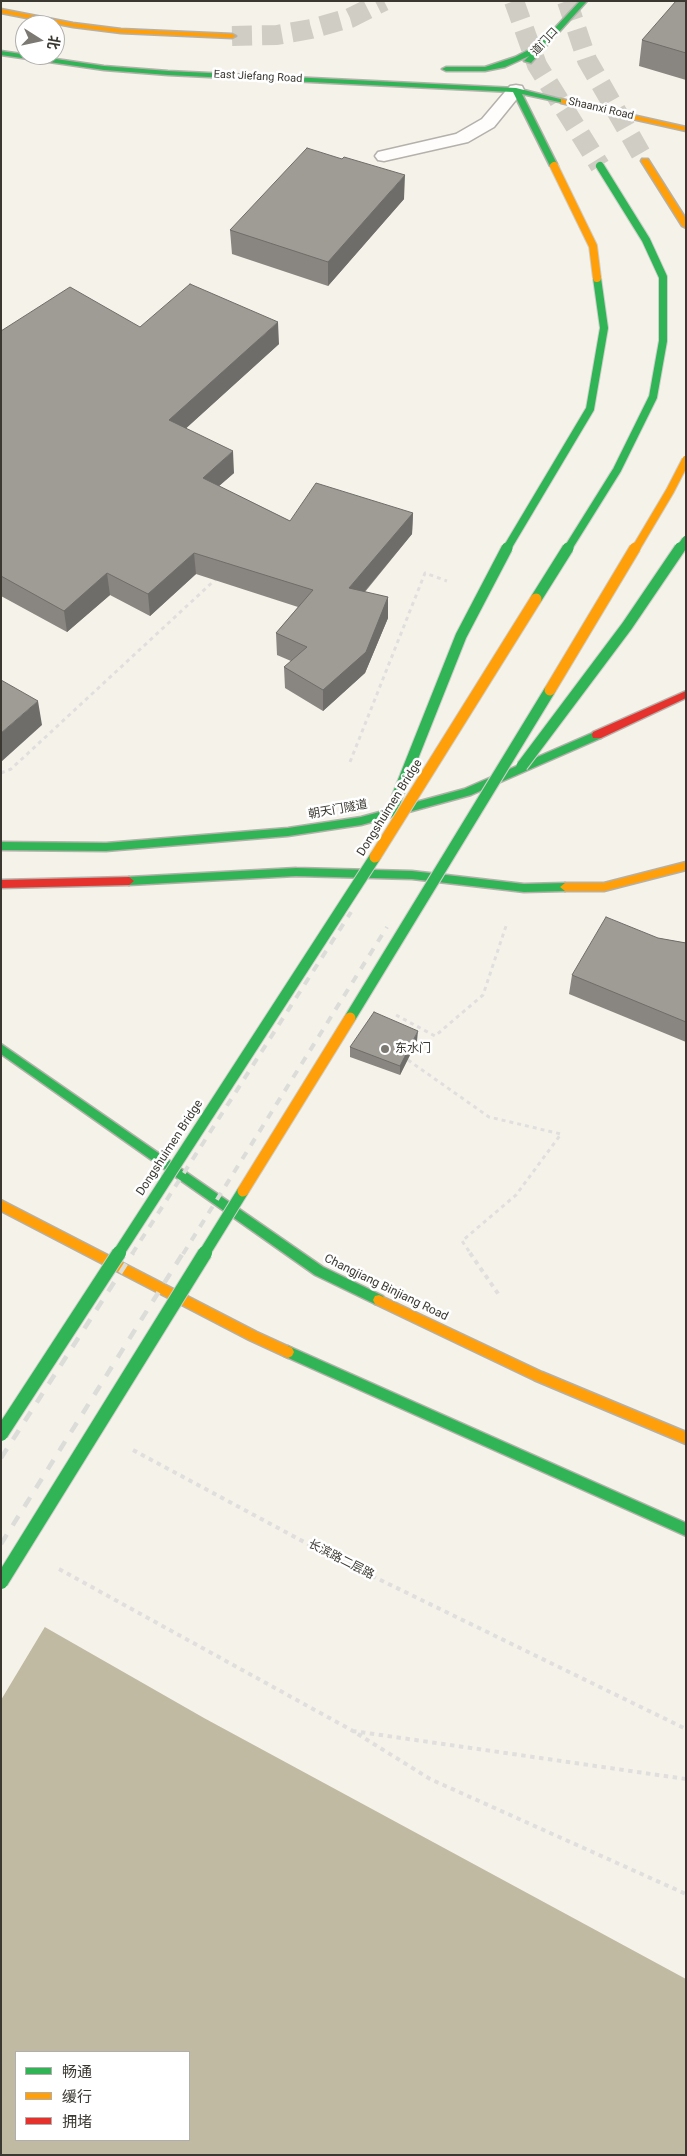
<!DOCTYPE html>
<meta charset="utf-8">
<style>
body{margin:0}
#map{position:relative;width:687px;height:2156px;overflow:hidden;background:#f5f2ea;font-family:Roboto,"Noto Sans SC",sans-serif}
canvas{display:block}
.frame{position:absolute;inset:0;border:2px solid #3a3831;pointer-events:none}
.legend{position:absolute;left:15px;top:2051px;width:175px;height:90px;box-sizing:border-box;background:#fff;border:1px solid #b0afad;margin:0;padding:6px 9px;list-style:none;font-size:15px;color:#3a3831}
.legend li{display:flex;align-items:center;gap:10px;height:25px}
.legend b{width:25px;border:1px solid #b0afad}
.north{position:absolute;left:15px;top:15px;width:50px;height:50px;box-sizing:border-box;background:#fff;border:1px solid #b0afad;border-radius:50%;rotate:100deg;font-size:14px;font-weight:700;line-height:20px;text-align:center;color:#3a3831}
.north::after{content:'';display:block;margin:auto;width:18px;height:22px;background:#7b7972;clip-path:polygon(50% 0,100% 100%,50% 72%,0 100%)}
</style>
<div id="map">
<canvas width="687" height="2156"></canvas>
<div class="frame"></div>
<ul class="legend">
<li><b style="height:6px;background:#30b455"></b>畅通</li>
<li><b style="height:6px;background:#ff9f0a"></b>缓行</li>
<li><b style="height:6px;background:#e5322d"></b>拥堵</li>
</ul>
<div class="north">北</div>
</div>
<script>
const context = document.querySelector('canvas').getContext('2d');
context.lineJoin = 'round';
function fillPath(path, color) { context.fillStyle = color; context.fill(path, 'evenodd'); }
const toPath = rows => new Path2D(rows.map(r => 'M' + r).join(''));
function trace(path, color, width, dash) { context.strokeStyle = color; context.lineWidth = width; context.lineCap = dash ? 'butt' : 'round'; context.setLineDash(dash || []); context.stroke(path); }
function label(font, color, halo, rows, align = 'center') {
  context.font = font + ' Roboto,"Noto Sans SC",sans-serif'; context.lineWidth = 5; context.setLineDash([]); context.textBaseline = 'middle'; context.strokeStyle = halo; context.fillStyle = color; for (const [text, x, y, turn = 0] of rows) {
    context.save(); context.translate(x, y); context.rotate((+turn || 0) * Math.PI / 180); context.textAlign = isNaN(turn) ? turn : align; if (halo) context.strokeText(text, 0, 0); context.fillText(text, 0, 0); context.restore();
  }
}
const water = toPath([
 [1,1602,204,1718,686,1979,686,2155,1,2155],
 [16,2052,189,2052,189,2140,16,2140]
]);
const pier = toPath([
 [1,1599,46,1625,1,1700]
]);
const primaryTunnel = toPath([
 [514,1,537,65,600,166],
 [567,1,587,60,645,161],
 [232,36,277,35,311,29,350,18,384,1]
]);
const pathFar1 = toPath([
 [350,762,425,573,447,581],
 [1,773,11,769,217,578],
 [396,1015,435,1036,483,995,507,923],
 [408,1060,489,1117,561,1134,516,1195,462,1241,471,1254]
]);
const path = toPath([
 [470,1253,499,1295],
 [133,1450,319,1550,686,1729],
 [59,1569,353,1731],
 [686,1779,353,1731,430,1779,686,1894]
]);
const lane = toPath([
 [516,85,522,86,524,90,494,127,468,142,384,161,378,160,375,156,378,152,456,134,482,119,510,86,516,85]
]);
const fast = toPath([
 [580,1,587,1,531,63,524,61,529,56,505,67,485,71,446,71,442,69,446,67,485,67,515,57,540,44,580,1],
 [1,51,104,66,168,71,516,88,568,101,564,103,522,94,558,166,554,168,550,166,513,92,168,75,104,70,1,55,1,51],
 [597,731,601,732,602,735,601,738,471,795,361,825,288,836,106,851,1,850,1,842,106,843,288,828,361,817,464,789,597,731],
 [296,868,412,871,524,884,565,883,570,887,565,891,524,892,412,879,296,876,129,885,124,881,129,877,296,868],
 [1,1044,323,1267,383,1296,385,1300,383,1304,379,1305,375,1304,315,1275,1,1054,1,1044],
 [288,1346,686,1523,686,1536,284,1356,282,1352,284,1348,288,1346]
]);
const slow = toPath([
 [1,9,73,23,121,29,232,34,236,36,232,38,121,33,73,27,1,13,1,9],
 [561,99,686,127,686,131,561,103,561,99],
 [642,159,648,159,686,219,686,228,682,226,641,161,642,159],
 [686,862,686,870,604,891,565,891,560,887,565,883,604,883,686,862],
 [1,1200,257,1332,292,1348,294,1352,292,1356,288,1358,249,1340,1,1211,1,1200],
 [379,1295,542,1372,686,1432,686,1444,534,1380,375,1304,373,1300,375,1296,379,1295]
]);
const jam = toPath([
 [686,691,686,698,601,738,593,738,592,735,593,732,686,691],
 [129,877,134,881,129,885,1,888,1,880,129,877]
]);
const railFar1 = toPath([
 [132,1254,351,912],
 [183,1254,387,927]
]);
const rail = toPath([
 [1,1458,133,1253],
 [1,1544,183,1253]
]);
const fastBridgeFar2 = toPath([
 [506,550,590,409,604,328,597,278],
 [567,550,617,470,653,397,663,341,663,277,646,240,600,166],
 [679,550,686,540]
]);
const fastBridgeFar1 = toPath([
 [536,599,568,548],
 [522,766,627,626,680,548],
 [395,802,461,636,507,548],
 [350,1018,550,690],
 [118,1254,375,857],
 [204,1254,243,1191]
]);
const fastBridge = toPath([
 [1,1434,119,1253],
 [1,1582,205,1253]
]);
const slowBridgeFar1 = toPath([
 [554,166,593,246,597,278],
 [635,550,670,491,686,460]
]);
const slowBridge = toPath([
 [550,690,635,548],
 [375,857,536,599],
 [243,1191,350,1018]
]);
const wall = toPath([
 [686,1,686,80,639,66,642,40],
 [342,159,404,199,328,286,232,254,230,230],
 [140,327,279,344,186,428,234,473,219,486,290,521,413,513,412,534,365,592,388,597,388,618,365,673,323,711,285,688,284,667,291,661,277,655,276,633,298,607,196,574,150,616,110,595,67,632,1,596,1,331],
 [658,938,686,943,686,1042,569,994,572,975],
 [417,1041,400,1075,350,1057,350,1047]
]);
const shadedWall = toPath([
 [405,175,404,199,328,286,328,262],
 [278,322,279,344,171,442,169,420],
 [233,451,234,473,204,499,203,478],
 [413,513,412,534,349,610,349,588],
 [194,553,196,574,150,616,148,594],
 [107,573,110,595,67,632,64,611],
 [388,597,388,618,365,673,323,711,323,690],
 [38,701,42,725,1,762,1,733],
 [418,1031,417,1041,400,1075,400,1066]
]);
const building = toPath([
 [676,1,686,1,686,53,642,40,676,1],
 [307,148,342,159,344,157,405,175,328,262,230,230,307,148],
 [190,284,278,322,169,420,233,451,203,478,290,521,316,483,413,513,349,588,388,597,366,652,323,690,284,667,307,647,276,633,313,590,194,553,148,594,107,573,64,611,1,576,1,331,70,287,140,327,190,284],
 [1,680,38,701,1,733,1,680],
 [606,917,658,938,686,943,686,1022,572,975,606,917],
 [374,1012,418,1031,400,1066,350,1047,374,1012]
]);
const markers = [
 [385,1049,5,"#7b7972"]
];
const farStreetnames = [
 ["道门口",545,42,-47],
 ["East Jiefang Road",258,77,3],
 ["Shaanxi Road",601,109,13]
];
const streetNames = [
 ["Dongshuimen Bridge",390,808,-58],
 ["朝天门隧道",338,810,-10],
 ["Dongshuimen Bridge",170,1148,-57],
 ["Changjiang Binjiang Road",386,1288,26],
 ["长滨路二层路",341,1560,27]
];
const poiNames = [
 ["东水门",395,1049]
];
fillPath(water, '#c1baa3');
fillPath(pier, '#f5f2ea');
trace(primaryTunnel, '#d0cdc5', 20, [20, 10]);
trace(lane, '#b4b1ab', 3);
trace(fast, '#b4b1ab', 3);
trace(slow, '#b4b1ab', 3);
trace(jam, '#b4b1ab', 3);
trace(pathFar1, '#e1dfdd', 3, [4, 4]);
trace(path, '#e1dfdd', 4, [4.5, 4.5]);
fillPath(lane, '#fefdfc');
fillPath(fast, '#30b455');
fillPath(slow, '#ff9f0a');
fillPath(jam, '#e5322d');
trace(railFar1, '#dcdcd9', 4, [8, 8]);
trace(rail, '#dcdcd9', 4.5, [11, 11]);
trace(fastBridgeFar2, '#d0cfcb', 10, []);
trace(fastBridgeFar1, '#d0cfcb', 13, []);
trace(fastBridge, '#d0cfcb', 16, []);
trace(slowBridgeFar1, '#d0cfcb', 10, []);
trace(slowBridge, '#d0cfcb', 13, []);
trace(fastBridgeFar2, '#30b455', 8);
trace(fastBridgeFar1, '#30b455', 11);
trace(fastBridge, '#30b455', 14);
trace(slowBridgeFar1, '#ff9f0a', 8);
trace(slowBridge, '#ff9f0a', 11);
fillPath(wall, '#898681');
fillPath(shadedWall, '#6f6d69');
fillPath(building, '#9f9c96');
trace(building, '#6f6d69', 1);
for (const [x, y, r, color] of markers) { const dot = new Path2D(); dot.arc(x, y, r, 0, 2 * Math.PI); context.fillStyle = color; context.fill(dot); trace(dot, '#fff', 2); }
label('11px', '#3a3831', '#fff', farStreetnames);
label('12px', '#3a3831', '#fff', streetNames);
label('12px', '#3a3831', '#fff', poiNames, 'left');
</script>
